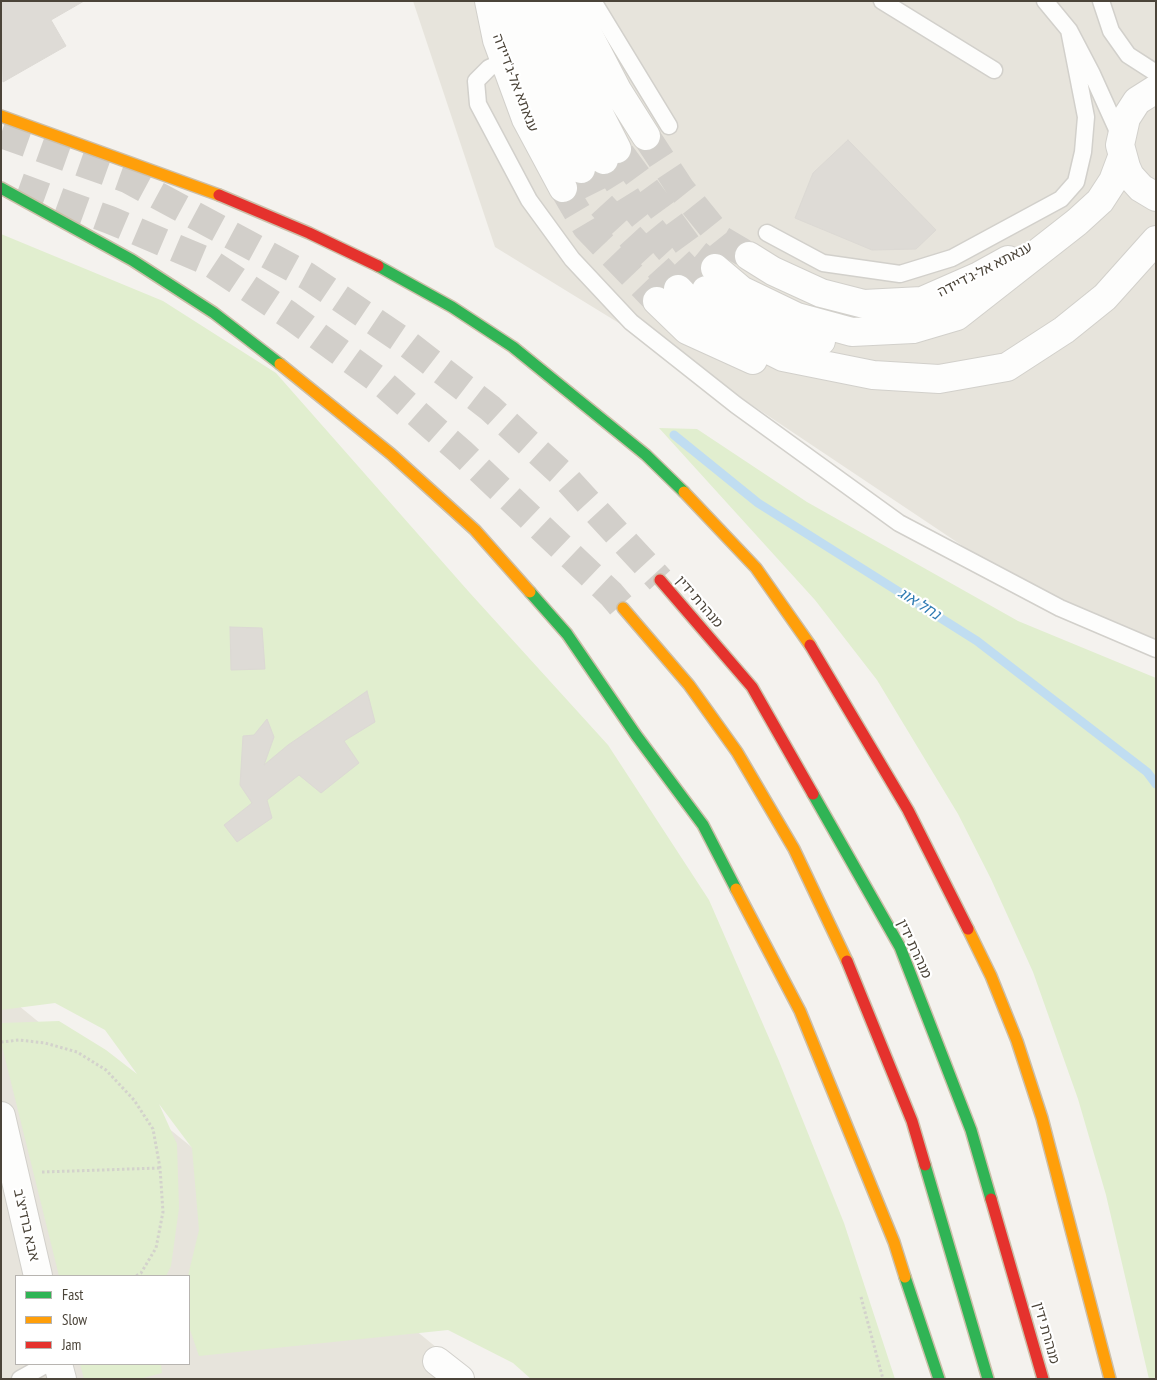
<!DOCTYPE html>
<meta charset="utf-8">
<style>
body{margin:0}
#map{position:relative;width:1157px;height:1380px;overflow:hidden;background:#f4f2ee;font-family:"PT Sans Narrow",sans-serif}
canvas{display:block}
.frame{position:absolute;inset:0;border:2px solid #4b4439;pointer-events:none}
.legend{position:absolute;left:15px;top:1275px;width:175px;height:90px;box-sizing:border-box;background:#fff;border:1px solid #b7b4b0;margin:0;padding:6px 9px;list-style:none;font-size:15px;color:#4b4439}
.legend li{display:flex;align-items:center;gap:10px;height:25px}
.legend b{width:25px;border:1px solid #b7b4b0}
</style>
<div id="map">
<canvas width="1157" height="1380"></canvas>
<div class="frame"></div>
<ul class="legend">
<li><b style="height:6px;background:#30b455"></b>Fast</li>
<li><b style="height:6px;background:#ff9f0a"></b>Slow</li>
<li><b style="height:6px;background:#e5322d"></b>Jam</li>
</ul>
</div>
<script>
const context = document.querySelector('canvas').getContext('2d');
context.lineJoin = 'round';
function fillPath(path, color) { context.fillStyle = color; context.fill(path, 'evenodd'); }
const toPath = rows => new Path2D(rows.map(r => 'M' + r).join(''));
function trace(path, color, width, dash) { context.strokeStyle = color; context.lineWidth = width; context.lineCap = dash ? 'butt' : 'round'; context.setLineDash(dash || []); context.stroke(path); }
function label(font, color, halo, rows, align = 'center') {
  context.font = font + ' "PT Sans Narrow","Noto Sans Hebrew",sans-serif'; context.lineWidth = 4.5; context.setLineDash([]); context.textBaseline = 'middle'; context.strokeStyle = halo; context.fillStyle = color; for (const [text, x, y, turn = 0] of rows) {
    context.save(); context.translate(x, y); context.rotate((+turn || 0) * Math.PI / 180); context.textAlign = isNaN(turn) ? turn : align; if (halo) context.strokeText(text, 0, 0); context.fillText(text, 0, 0); context.restore();
  }
}
const residential = toPath([
 [413,1,1156,1,1156,640,1039,597,746,401,495,247],
 [1,941,13,1001,475,1379,1,1379],
 [16,1276,189,1276,189,1364,16,1364]
]);
const green = toPath([
 [1,234,163,301,276,373,469,592,608,745,709,900,779,1061,844,1223,895,1379,531,1379,513,1363,448,1330,199,1356,189,1327,188,1276,199,1230,192,1148,159,1104,177,1144,179,1208,171,1266,166,1276,59,1276,1,1042,1,1023,59,1021,106,1050,137,1074,105,1030,55,1003,1,1010],
 [659,428,697,429,807,502,1018,621,1156,678,1156,1379,1149,1379,1106,1195,1078,1099,1033,972,991,879,958,814,877,680,815,600],
 [80,1364,161,1364,162,1373,139,1379,84,1379]
]);
const stream = toPath([
 [674,435,758,503,977,641,1147,772,1156,784]
]);
const building = toPath([
 [1,1,84,1,51,20,66,46,3,82,1,1],
 [848,140,936,230,916,249,872,250,795,218,813,173,848,140],
 [230,627,262,628,265,669,231,670,230,627],
 [367,691,375,722,344,741,359,763,321,793,299,775,267,800,272,818,237,842,224,825,252,803,240,785,243,736,254,735,267,719,274,737,264,765,288,745,367,691]
]);
const streetTunnel = toPath([
 [646,136,681,189,722,240,749,256],
 [621,154,689,247,715,268],
 [604,160,630,202,668,249,706,290],
 [581,169,596,199,678,289],
 [563,188,586,227,657,301]
]);
const highwayTunnel = toPath([
 [1,134,127,179,307,276,405,342,490,408,561,473,660,580],
 [19,187,110,220,209,262,289,315,380,381,461,452,611,594,623,608]
]);
const path = toPath([
 [1,1042,19,1040,45,1043,77,1052,106,1070,134,1100,153,1129,160,1168,163,1212,156,1248,141,1273,136,1276],
 [42,1172,160,1168],
 [861,1297,883,1379]
]);
const lane = toPath([
 [593,1,669,126],
 [882,1,994,70],
 [1045,1,1069,30,1092,74,1120,136],
 [1101,1,1111,31,1128,55,1156,73],
 [577,27,602,16],
 [511,58,489,68,476,81,478,104,529,200,572,259,631,322,736,405,899,523,1060,608,1156,649],
 [767,233,823,263,900,274,952,258,1061,199,1076,182,1083,152,1086,117,1069,30],
 [20,1379,47,1364]
]);
const street = toPath([
 [489,1,497,40,526,119,563,188],
 [504,1,531,73,581,169],
 [528,1,560,84,604,160],
 [551,1,575,66,617,149],
 [571,1,617,90,646,136],
 [1156,89,1137,101,1126,118,1120,145,1126,167,1130,176,1141,188,1156,197],
 [749,256,773,271,821,293,864,304,922,301,979,276,1008,260],
 [715,268,741,290,797,317,852,332,913,329,957,316,1077,222,1100,201,1113,181,1122,157],
 [678,289,696,308,747,339,783,357,873,375,939,379,1007,367,1064,330,1105,297,1156,240],
 [706,290,774,331,821,341],
 [657,301,687,330,753,360],
 [1,1116,38,1276],
 [437,1361,460,1379],
 [58,1364,62,1379]
]);
const fast = toPath([
 [1,188,132,260,214,313,280,364],
 [378,266,452,307,513,347,646,455,684,492],
 [530,592,567,634,636,735,703,825,736,889],
 [813,794,900,947,971,1130,991,1199],
 [925,1165,988,1379],
 [905,1277,939,1379]
]);
const slow = toPath([
 [1,116,219,195],
 [280,364,391,454,475,530,530,592],
 [684,492,756,568,810,645],
 [623,608,689,685,737,752,794,849,847,961],
 [736,889,800,1011,894,1242,905,1277],
 [968,929,991,976,1017,1041,1042,1118,1110,1379]
]);
const jam = toPath([
 [219,195,309,233,378,266],
 [660,580,752,687,813,794],
 [810,645,908,810,968,929],
 [847,961,912,1121,925,1165],
 [991,1199,1043,1379]
]);
const streetNames = [
 ["ענאתא אל-ג'דיידה",515,83,69],
 ["ענאתא אל-ג'דיידה",985,270,-27],
 ["מנהרת ידין",699,602,49],
 ["מנהרת ידין",914,949,65],
 ["אבא ברדיצ'ב",26,1225,77],
 ["מנהרת ידין",1046,1333,74]
];
const waterNames = [
 ["נחל אוג",919,604,32]
];
fillPath(residential, '#e7e4dc');
fillPath(green, '#e1eecf');
trace(stream, '#c0ddf1', 9);
fillPath(building, '#dedbd6');
trace(building, '#dcd9d4', 1);
trace(streetTunnel, '#d2cfca', 28, [28, 14]);
trace(highwayTunnel, '#d2cfca', 28, [28, 14]);
trace(lane, '#d2d0cb', 19);
trace(street, '#d2d0cb', 30);
trace(fast, '#ccbfa9', 14);
trace(slow, '#ccbfa9', 14);
trace(jam, '#ccbfa9', 14);
trace(path, '#d3d2cc', 3, [2.5, 2.5]);
trace(lane, '#fdfdfc', 16);
trace(street, '#fdfdfc', 28);
trace(fast, '#30b455', 11);
trace(slow, '#ff9f0a', 11);
trace(jam, '#e5322d', 11);
label('14px', '#4b4439', '#fff', streetNames);
label('italic 15px', '#2e7ab2', '#fff', waterNames);
</script>
